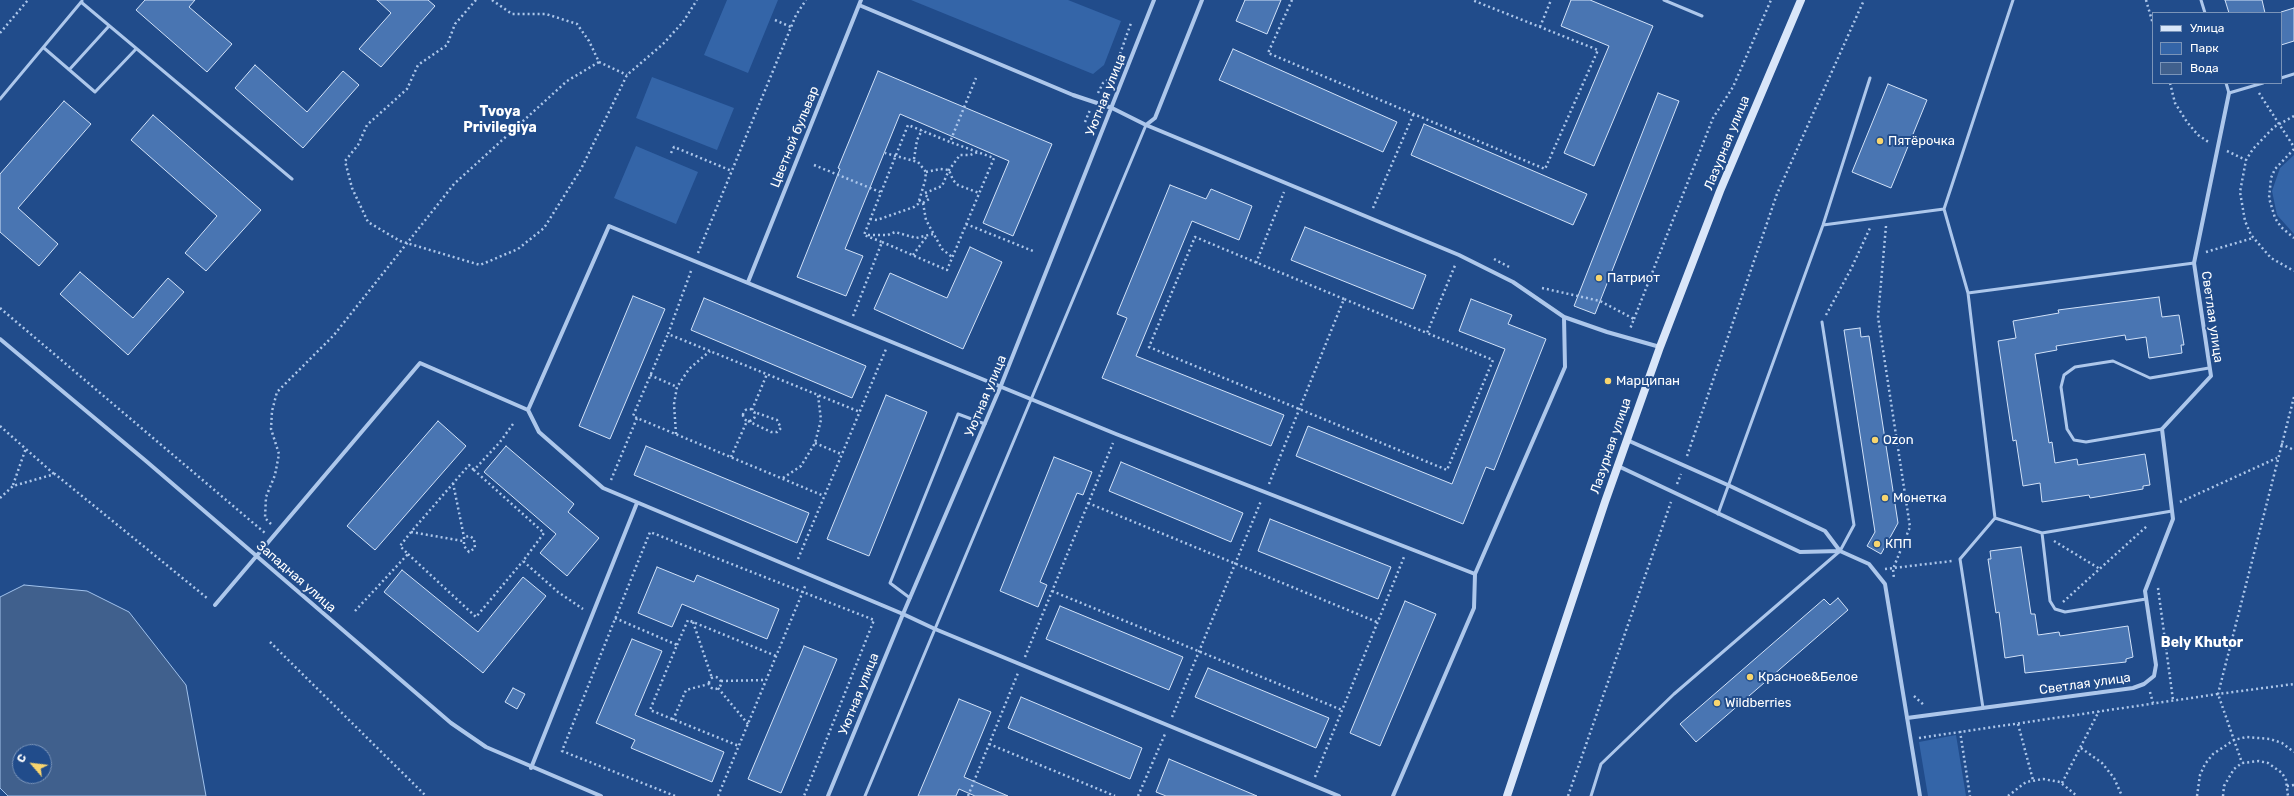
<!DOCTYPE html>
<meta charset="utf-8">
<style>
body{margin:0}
#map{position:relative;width:2294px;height:796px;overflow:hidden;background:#214c8b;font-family:Rubik,sans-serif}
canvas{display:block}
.legend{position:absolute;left:2152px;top:12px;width:130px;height:72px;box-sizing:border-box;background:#214c8b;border:1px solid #7a94b9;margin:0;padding:5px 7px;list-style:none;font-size:12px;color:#fff}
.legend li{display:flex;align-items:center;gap:8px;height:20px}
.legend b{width:20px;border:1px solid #7a94b9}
.north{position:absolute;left:12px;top:744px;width:40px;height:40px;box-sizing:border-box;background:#214c8b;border:1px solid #7a94b9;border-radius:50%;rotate:298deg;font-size:11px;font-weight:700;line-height:16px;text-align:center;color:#fff}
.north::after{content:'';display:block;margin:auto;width:14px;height:18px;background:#f8d56e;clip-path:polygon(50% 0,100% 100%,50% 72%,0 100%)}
</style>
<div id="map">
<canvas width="2294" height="796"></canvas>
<ul class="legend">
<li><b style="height:5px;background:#d9e6f9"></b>Улица</li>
<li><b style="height:11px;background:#3465a8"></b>Парк</li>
<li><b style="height:11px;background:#40608d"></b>Вода</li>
</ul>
<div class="north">С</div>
</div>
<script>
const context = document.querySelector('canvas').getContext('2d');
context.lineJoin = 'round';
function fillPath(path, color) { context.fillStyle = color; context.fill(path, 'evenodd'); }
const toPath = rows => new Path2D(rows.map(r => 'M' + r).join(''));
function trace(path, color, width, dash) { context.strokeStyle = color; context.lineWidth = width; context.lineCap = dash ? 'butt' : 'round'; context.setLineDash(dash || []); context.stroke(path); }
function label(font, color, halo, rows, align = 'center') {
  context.font = font + ' Rubik,sans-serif'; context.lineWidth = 4; context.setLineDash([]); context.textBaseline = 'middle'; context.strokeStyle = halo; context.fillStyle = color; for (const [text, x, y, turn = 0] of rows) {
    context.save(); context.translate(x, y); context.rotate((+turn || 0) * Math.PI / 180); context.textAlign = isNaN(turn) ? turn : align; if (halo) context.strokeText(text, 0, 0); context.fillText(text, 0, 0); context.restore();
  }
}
const green = toPath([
 [727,0,778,0,748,73,704,55],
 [911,0,1068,0,1121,21,1104,65,1093,74],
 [652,77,734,108,717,150,636,118],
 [636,146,698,172,676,224,614,198],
 [2294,155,2294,234,2277,215,2272,191,2280,168],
 [1956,735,1966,796,1928,796,1919,742]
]);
const water = toPath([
 [24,585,87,591,129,612,186,685,206,796,8,796,0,788,0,597,24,585],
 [20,752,44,752,44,776,20,776,20,752]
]);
const building = toPath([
 [145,0,195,0,189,7,232,44,207,72,136,10,145,0],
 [377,0,428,0,435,6,381,67,359,49,391,13,377,0],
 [1245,0,1281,0,1267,34,1236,21,1245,0],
 [1571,0,1590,0,1653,26,1594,166,1564,153,1609,46,1561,26,1571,0],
 [2225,0,2262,0,2265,13,2229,13,2225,0],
 [2294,8,2294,41,2281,45,2281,12,2294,8],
 [1233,49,1397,122,1383,152,1219,80,1233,49],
 [255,65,307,112,343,71,359,85,303,148,235,88,255,65],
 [878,71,1052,144,1013,236,983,223,1009,161,900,114,845,249,863,256,846,296,797,277,840,169,838,168,878,71],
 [1888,84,1927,100,1891,188,1852,172,1888,84],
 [1658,93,1679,101,1595,314,1574,306,1658,93],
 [64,101,91,124,18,208,58,244,39,266,0,232,0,174,64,101],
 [153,115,261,210,206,271,185,253,217,216,131,140,153,115],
 [1424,124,1587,194,1573,225,1411,155,1424,124],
 [1170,185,1206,199,1211,189,1252,206,1239,240,1192,221,1136,356,1284,415,1271,446,1102,378,1127,318,1117,314,1170,185],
 [1305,227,1426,275,1413,309,1291,260,1305,227],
 [970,247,1002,262,963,349,874,309,890,273,947,298,970,247],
 [80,272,133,318,168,278,184,292,128,355,60,294,80,272],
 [633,296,665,309,610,439,579,426,633,296],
 [2159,297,2162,317,2179,315,2184,345,2181,345,2182,353,2149,358,2146,337,2126,340,2125,335,2056,346,2057,350,2035,354,2049,443,2052,442,2055,463,2077,459,2078,465,2145,454,2150,485,2143,486,2143,489,2090,498,2089,495,2042,502,2040,483,2023,486,2016,440,2013,441,1998,341,2016,338,2013,321,2059,313,2058,310,2159,297],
 [704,298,866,366,852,398,691,330,704,298],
 [1471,299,1512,315,1508,324,1546,339,1494,470,1486,467,1463,524,1296,456,1308,426,1452,484,1505,349,1459,331,1471,299],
 [1860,328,1861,337,1869,336,1898,523,1881,554,1867,546,1875,532,1844,330,1860,328],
 [886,395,927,412,869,556,827,539,886,395],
 [438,421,466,446,375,550,347,526,438,421],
 [506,446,574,504,568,512,599,538,567,576,540,553,556,534,484,472,506,446],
 [646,446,809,513,797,543,634,475,646,446],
 [1054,457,1092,472,1083,495,1077,493,1040,582,1047,585,1038,607,1000,591,1054,457],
 [1121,462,1243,513,1231,542,1109,491,1121,462],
 [1270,519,1391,567,1378,599,1258,551,1270,519],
 [2021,547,2031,614,2035,614,2038,635,2059,632,2060,636,2128,626,2133,657,2126,659,2126,662,2025,673,2023,655,2005,658,1999,612,1996,613,1988,559,1991,559,1990,551,2021,547],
 [657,567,694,582,697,575,779,609,767,639,682,604,672,627,638,613,657,567],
 [402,570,478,632,523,577,546,596,483,673,384,592,402,570],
 [1838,598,1848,610,1696,742,1680,724,1824,599,1830,605,1838,598],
 [1405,601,1436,614,1380,746,1350,733,1405,601],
 [1060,606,1183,657,1169,690,1046,639,1060,606],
 [632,639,662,651,635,715,724,752,712,782,631,748,635,740,596,723,632,639],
 [804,646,837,659,781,793,748,779,804,646],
 [1208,668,1329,718,1316,748,1195,697,1208,668],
 [513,688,525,694,517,709,505,702,513,688],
 [1021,697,1142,748,1130,779,1008,728,1021,697],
 [959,699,991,712,964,777,1008,796,975,796,959,789,956,796,918,796,959,699],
 [1169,759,1257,796,1166,796,1156,792,1169,759]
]);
const path = toPath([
 [476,0,455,24,447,45,418,65,407,89,367,125,358,145,345,161,352,188,368,222,400,241,480,265,518,249,544,228,581,169,627,75,663,44,683,22,697,0],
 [492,0,512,14,546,14,577,24,589,41,599,62,627,75],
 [1292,0,1268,53,1545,169,1598,50,1472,0],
 [2146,0,2153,24],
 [775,20,791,27],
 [1540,27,1551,0],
 [0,33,28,0],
 [1120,54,1131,23],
 [2170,83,2175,103,2187,122,2198,135,2210,143],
 [1098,93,1103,83,1111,78],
 [2259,93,2294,147],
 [2294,116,2274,127,2253,149,2246,160,2240,192,2245,221,2251,235,2271,258,2294,271],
 [1085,122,1090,110],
 [2294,149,2275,169,2271,178,2269,198,2275,218,2281,227,2294,238],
 [2227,151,2246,160],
 [671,153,674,147,732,171],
 [914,159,917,140,922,130],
 [814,165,880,192],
 [926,172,940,169,949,170,953,180,958,185,979,193],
 [925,193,942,186,949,170,960,155,970,155,978,152],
 [919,200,923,203,926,220,942,249,952,257],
 [923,203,929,199,924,193],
 [1373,208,1414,113],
 [870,219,877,220,914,207,918,204,925,181,926,172,918,162,885,153],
 [966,224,1033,251],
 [1886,226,1878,317,1910,527,1893,569,1894,579],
 [868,235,888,235,895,232,916,238,933,234],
 [882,242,947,270,994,158,950,142],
 [2206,252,2253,238],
 [698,253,796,15,806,0],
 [913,255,927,236],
 [1494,259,1511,268],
 [1256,263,1284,192],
 [691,271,668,334,860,412],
 [1542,288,1600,301,1634,319,1630,329],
 [1344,299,1195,237,1149,347,1447,470,1493,360,1427,333],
 [0,308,265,533],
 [1826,315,1851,269,1870,228],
 [853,316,882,242,864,235,908,125,950,142,976,78],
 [1634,319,1713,118,1733,87,1771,0],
 [650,375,677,387],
 [2294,397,2218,694,2294,684],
 '743 415a6 6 0 1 1 12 0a6 6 0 1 1-12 0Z',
 [752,410,767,374],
 [637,418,633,416,668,334],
 [748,421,771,432,777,432,781,428,777,420,754,412],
 [513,424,500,442,474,470,544,533,523,561,558,592,583,609],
 [0,426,54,474],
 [676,434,674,404,677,387,689,369,710,351],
 [815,443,841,454],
 [2281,444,2294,450],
 [1687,456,1777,194,1864,0],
 [731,457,747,421],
 [783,478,801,466,815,443,821,420,818,395],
 [611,480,637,418,824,496],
 [453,483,464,537,464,546,469,552,475,548,474,539,470,536,464,537],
 [1269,484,1344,299,1427,333,1456,263],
 [1677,484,1681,474],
 [13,485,26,448],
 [0,498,13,486,55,474,207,598],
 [2180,502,2277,458],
 [1088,503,1377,622],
 [271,524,265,518,266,497,275,475,279,454,271,429,272,411,277,392,334,335,454,184,567,81,599,62],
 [411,532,463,541],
 [2054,541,2100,569],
 [408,554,476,617,523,561],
 [798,559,886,349],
 [1885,569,1952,561],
 [2158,588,2173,700],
 [1052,591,1342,710],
 [2063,602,2147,526],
 [355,611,408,554,400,546,411,532,469,465,474,470],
 [615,618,677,645,650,710,739,746],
 [693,622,712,678],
 [270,642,426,796],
 [677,645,688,620,776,656],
 [1025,657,1113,443],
 '709 683a6 6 0 1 1 12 0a6 6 0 1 1-12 0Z',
 [721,681,766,680],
 [718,688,748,724],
 [2150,692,2153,703],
 [1914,696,1925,706],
 [1172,717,1261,501],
 [673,720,686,690,709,684],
 [2018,724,2033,780],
 [1960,731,1970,796],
 [1919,738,2218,694,2242,763],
 [989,744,1115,796],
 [2081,748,2102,763,2114,778,2122,796],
 [1315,777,1404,557],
 [2062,783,2099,711],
 [2287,786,2294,785],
 [675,796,562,751,650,532,874,620,804,796],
 [718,796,806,584],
 [968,796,1018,673],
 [1138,796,1165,734],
 [1568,796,1671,502],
 [2008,796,2026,782,2043,779,2060,782,2077,796],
 [2197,796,2200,775,2205,764,2213,754,2234,740,2246,737,2270,739,2282,743,2294,752],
 [2223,796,2224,786,2234,769,2242,763,2259,761,2268,763,2282,773,2286,780,2288,796]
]);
const lane = toPath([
 [1664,0,1702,16],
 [2201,0,2205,13],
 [81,2,292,179],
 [44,48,95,92,136,49],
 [69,70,109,26],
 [2281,78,2294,74],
 [2226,83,2229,93,2263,83],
 [0,99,82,1],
 [1944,209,2013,0],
 [1823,225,1944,209,1968,293,1995,518,1960,559,1983,708],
 [1968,293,2194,263],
 [2162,429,2086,442,2074,440,2067,429,2061,387,2064,375,2075,367,2113,361,2150,378,2209,368],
 [1718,514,1823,225,1870,78],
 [1995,518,2042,533,2050,601,2055,609,2065,612,2146,599],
 [2042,533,2172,511],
 [910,598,890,583,958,414,985,424],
 [865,796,1146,125],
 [1591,796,1601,764,1674,694,1840,551,1854,525,1822,322]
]);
const street = toPath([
 [859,5,1073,95,1112,108,1146,125,1459,255,1513,282,1564,317,1565,367,1475,574,1474,608,1393,796],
 [1146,125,1155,118,1202,0],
 [748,282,861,0],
 [1564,317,1607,332,1660,347],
 [0,339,146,461,451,723,486,747,601,796],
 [528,410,609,226,1116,434,1475,574],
 [1618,466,1800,552,1840,551,1825,531,1730,486,1627,440],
 [1840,551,1869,564,1885,584,1920,796],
 [215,605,420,363,528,410,539,432,603,488,903,614,935,629,1339,796],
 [1907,718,2133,688,2144,684,2154,676,2156,665,2145,591,2173,519,2162,429,2211,376,2194,263,2229,93],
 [531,768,637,503],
 [828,796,903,614,1000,388,1154,0]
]);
const secondary = toPath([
 [1507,796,1605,502,1660,347,1720,191,1801,0]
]);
const markers = [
 [1880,141,4,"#f8d56e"],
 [1599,278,4,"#f8d56e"],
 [1608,381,4,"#f8d56e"],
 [1875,440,4,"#f8d56e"],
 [1885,498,4,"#f8d56e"],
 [1877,544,4,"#f8d56e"],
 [1750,677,4,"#f8d56e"],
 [1717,703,4,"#f8d56e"]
];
const streetNames = [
 ["Уютная улица",1106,95,-68],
 ["Цветной бульвар",795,137,-68],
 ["Лазурная улица",1727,143,-68],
 ["Светлая улица",2212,317,82],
 ["Уютная улица",986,396,-67],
 ["Лазурная улица",1611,446,-71],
 ["Западная улица",296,577,41],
 ["Светлая улица",2085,684,-8],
 ["Уютная улица",859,694,-68]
];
const poiNames = [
 ["Пятёрочка",1888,141],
 ["Патриот",1607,278],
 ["Марципан",1616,381],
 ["Ozon",1883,440],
 ["Монетка",1893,498],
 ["КПП",1885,544],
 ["Красное&Белое",1758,677],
 ["Wildberries",1725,703]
];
const neighbourhoodNames = [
 ["Tvoya",500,112],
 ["Privilegiya",500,128],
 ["Bely Khutor",2202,643]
];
fillPath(green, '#3465a8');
fillPath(water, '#40608d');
trace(water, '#a1c2ec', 1);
fillPath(building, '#4975b2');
trace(building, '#d2e2f8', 1);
trace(path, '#adc7eb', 2.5, [2, 3]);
trace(lane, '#adc7eb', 3);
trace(street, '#adc7eb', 4);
trace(secondary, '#d9e6f9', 8);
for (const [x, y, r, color] of markers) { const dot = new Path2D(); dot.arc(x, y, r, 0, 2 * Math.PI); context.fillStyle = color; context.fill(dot); trace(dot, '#214c8b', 1.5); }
label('13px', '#fff', '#214c8b', streetNames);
label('13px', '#fff', '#214c8b', poiNames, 'left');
label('bold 14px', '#fff', '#214c8b', neighbourhoodNames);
</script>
